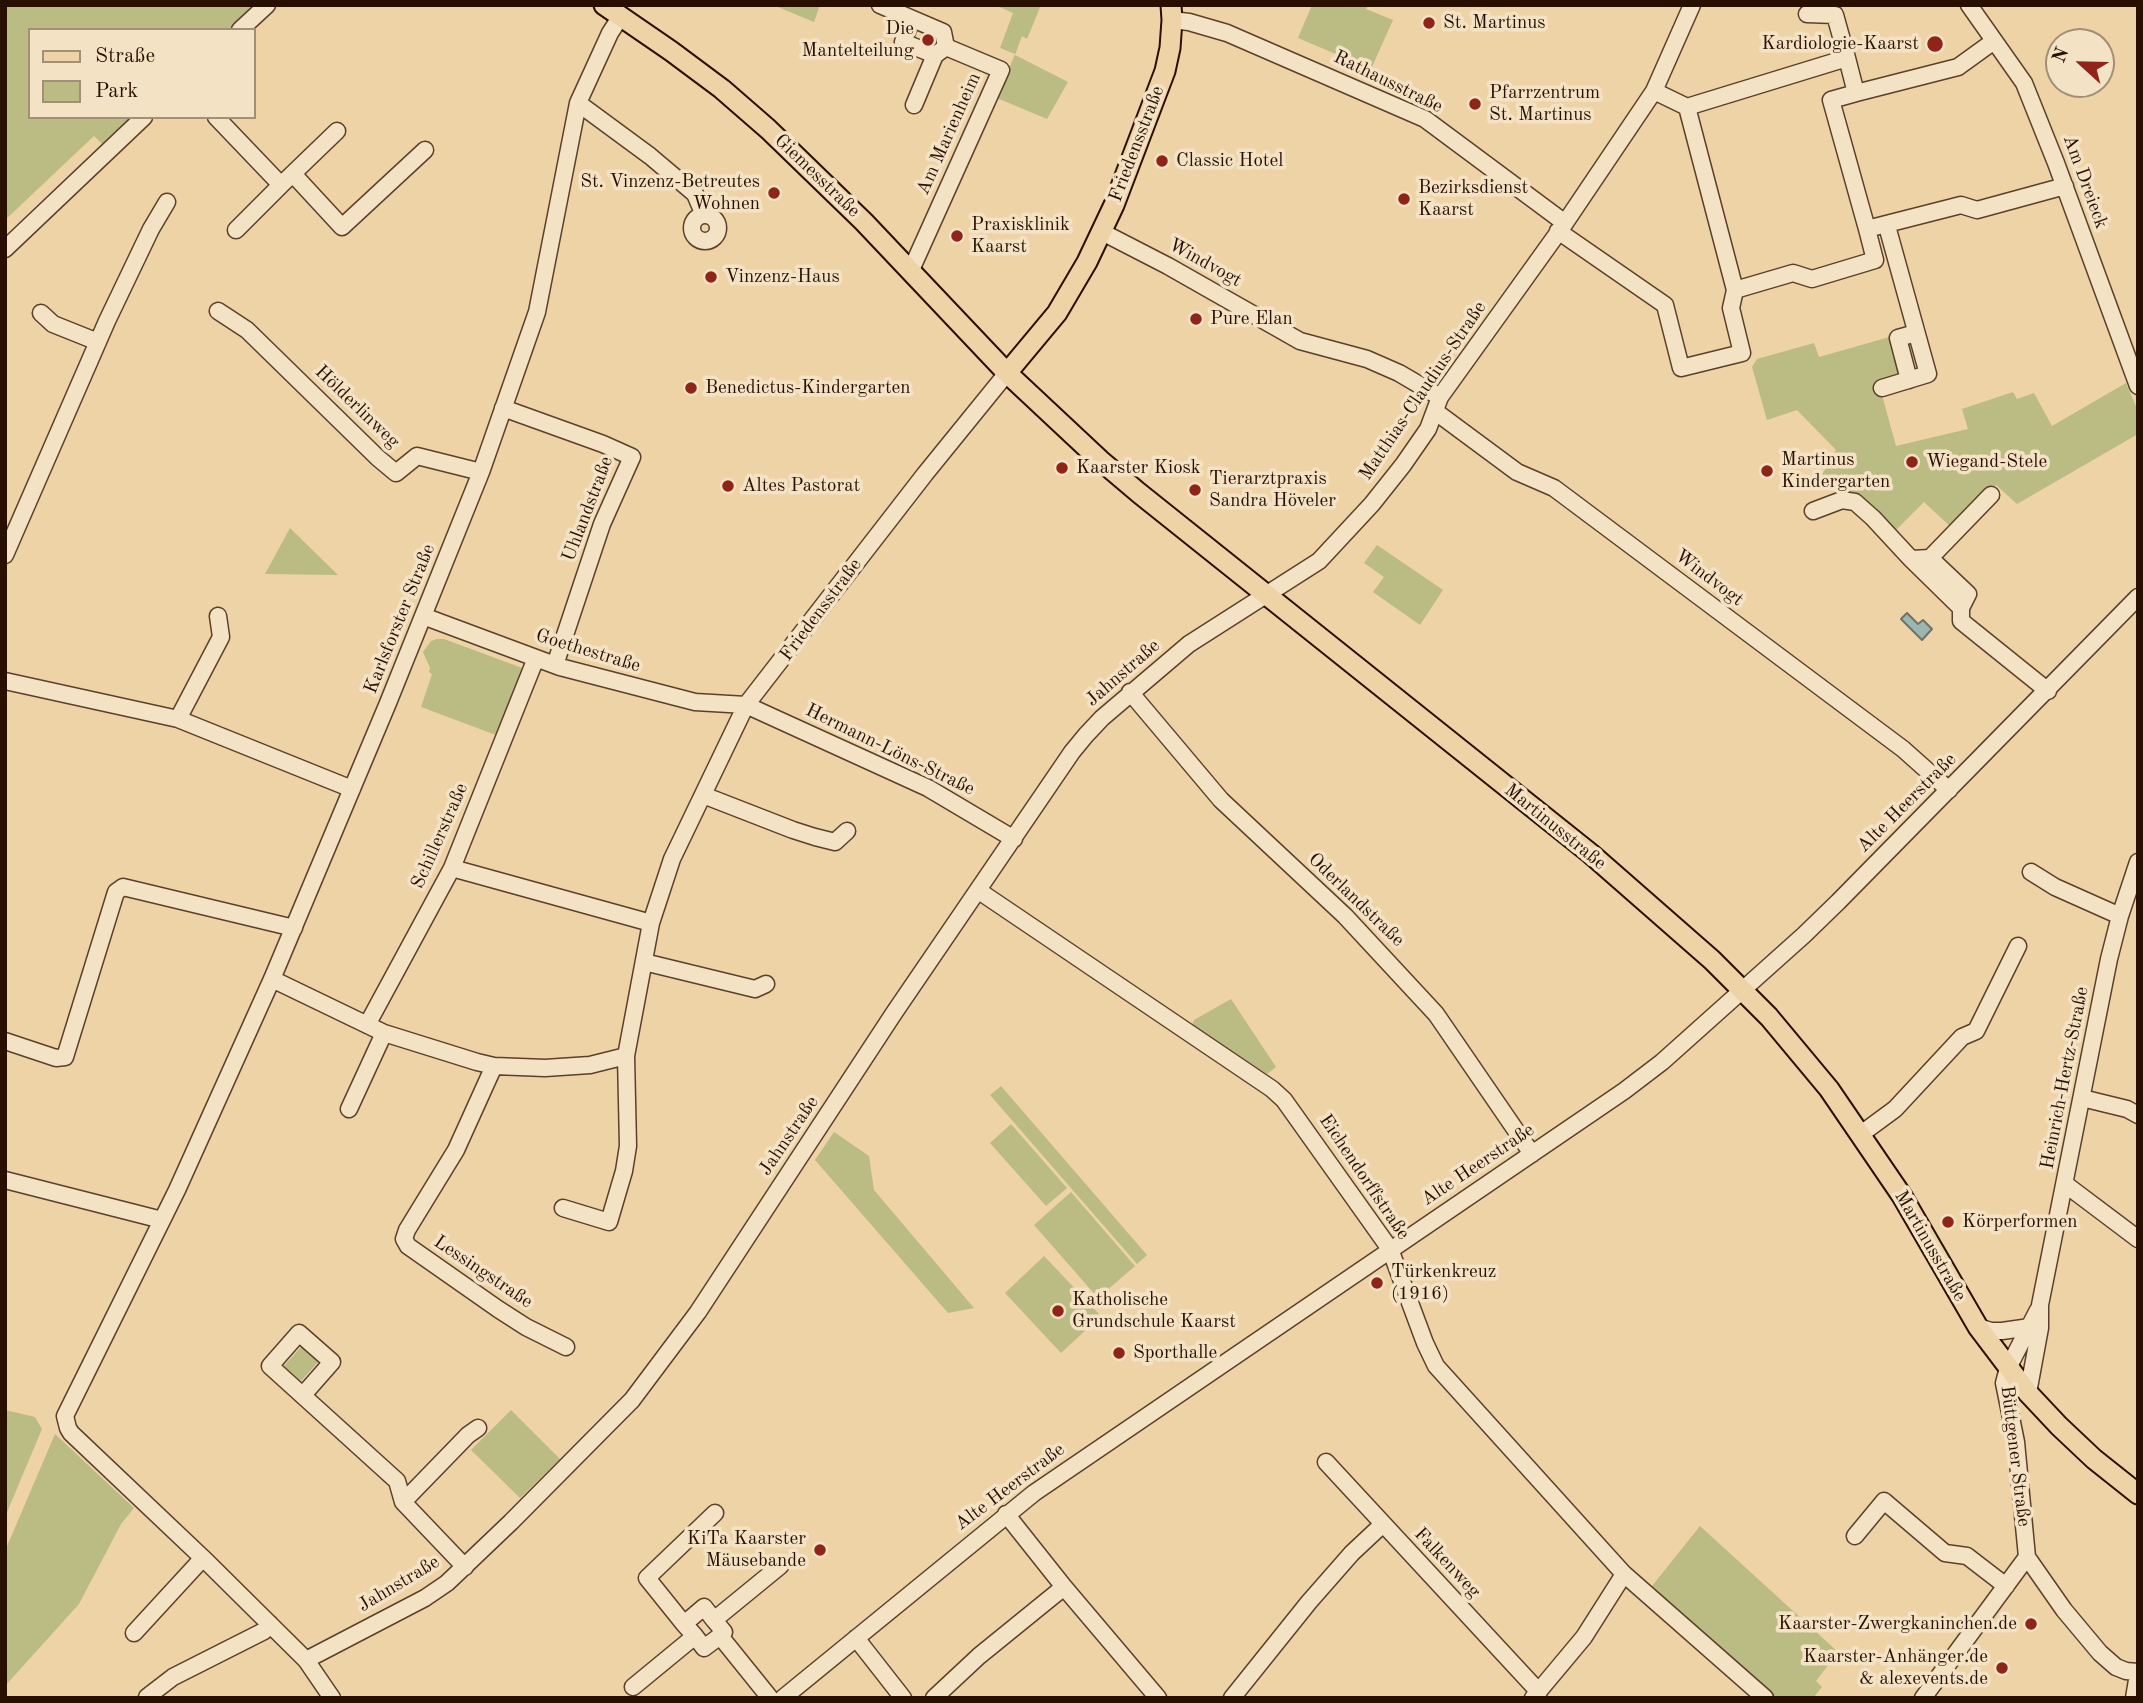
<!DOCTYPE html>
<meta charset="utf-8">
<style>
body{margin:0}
#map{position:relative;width:2143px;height:1703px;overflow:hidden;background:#eed3a6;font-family:"Old Standard TT",serif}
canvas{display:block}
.frame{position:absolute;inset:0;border:7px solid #290f00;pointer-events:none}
.legend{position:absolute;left:28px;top:28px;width:228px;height:91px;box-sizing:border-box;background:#f4e2c5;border:2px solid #a38e76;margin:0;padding:9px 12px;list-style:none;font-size:21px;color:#290f00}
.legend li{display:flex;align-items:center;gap:14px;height:35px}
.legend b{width:35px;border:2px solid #a38e76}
.north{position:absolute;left:2045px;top:28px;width:70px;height:70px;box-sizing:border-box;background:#f4e2c5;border:2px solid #a38e76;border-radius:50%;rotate:292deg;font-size:19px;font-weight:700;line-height:28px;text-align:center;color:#290f00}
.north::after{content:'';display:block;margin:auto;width:24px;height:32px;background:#8f2418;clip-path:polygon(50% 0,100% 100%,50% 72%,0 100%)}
</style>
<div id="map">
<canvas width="2143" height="1703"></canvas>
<div class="frame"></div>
<ul class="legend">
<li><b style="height:9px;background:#eed3a6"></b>Straße</li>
<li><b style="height:19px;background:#bbbb84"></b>Park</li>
</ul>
<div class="north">N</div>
</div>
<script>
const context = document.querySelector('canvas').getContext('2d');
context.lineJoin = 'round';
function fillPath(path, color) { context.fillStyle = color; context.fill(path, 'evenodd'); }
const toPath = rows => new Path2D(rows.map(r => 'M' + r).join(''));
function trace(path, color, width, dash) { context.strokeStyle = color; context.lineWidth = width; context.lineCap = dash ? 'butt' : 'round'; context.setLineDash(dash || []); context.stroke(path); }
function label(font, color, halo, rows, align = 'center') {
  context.font = font + ' "Old Standard TT",serif'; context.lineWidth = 7; context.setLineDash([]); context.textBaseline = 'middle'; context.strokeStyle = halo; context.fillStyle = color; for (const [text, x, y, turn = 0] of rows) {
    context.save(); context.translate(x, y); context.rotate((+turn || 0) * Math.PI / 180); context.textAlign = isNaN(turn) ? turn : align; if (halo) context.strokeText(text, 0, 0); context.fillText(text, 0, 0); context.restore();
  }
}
const green = toPath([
 [5,5,255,5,228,30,30,30,30,117,131,117,102,144,94,136,5,220],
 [773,5,820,5,814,22],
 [995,5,1041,5,1027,39,1022,36,1015,55,1068,82,1047,119,997,98,1015,54,1000,48,1013,13],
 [1312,5,1368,5,1366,9,1393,20,1371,69,1298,38],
 [1893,336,1903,377,1879,384,1896,446,1968,429,1962,409,2013,392,2017,399,2034,393,2052,426,2126,383,2138,411,2138,434,2017,504,1996,485,1954,530,1924,502,1893,533,1865,506,1819,480,1836,450,1797,410,1767,420,1752,367,1757,359,1814,343,1819,357],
 [290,528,338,575,265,574],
 [1377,545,1443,590,1420,625,1373,592,1384,577,1364,563],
 [437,639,444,639,525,669,504,738,421,707,432,674,429,672,430,668,423,652,431,641],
 [1231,999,1276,1067,1267,1074,1192,1025,1194,1020],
 [1001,1086,1147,1255,1137,1264,990,1095],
 [1011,1124,1067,1188,1046,1206,990,1143],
 [834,1132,869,1156,874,1190,974,1308,948,1313,815,1160],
 [1071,1192,1135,1266,1098,1298,1034,1225],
 [1044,1256,1101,1316,1061,1353,1005,1293],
 [301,1347,318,1362,301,1381,284,1366],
 [5,1410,35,1417,42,1429,5,1517],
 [511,1410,560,1459,520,1498,471,1450],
 [55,1434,134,1508,121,1524,79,1604,5,1686,5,1551],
 [1700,1526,1838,1652,1816,1681,1822,1687,1813,1698,1770,1698,1648,1591]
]);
const water = toPath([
 [1907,613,1918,624,1923,620,1932,629,1922,640,1901,619,1907,613]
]);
const minor = toPath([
 [880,5,943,32,946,47,1001,70,911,270],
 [1969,5,2024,83,2056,163,2138,386],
 [1807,14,1835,15,1847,58],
 [912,19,903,42,935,55,946,47],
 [1172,20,1189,22,1227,33,1425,119,1565,223],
 [240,30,267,5],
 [1654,91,1687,107,1735,290],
 [1856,93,1831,100,1867,229],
 [578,103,650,156,695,194,704,215],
 [914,105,935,55],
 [1687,107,1847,58,1856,93,1958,67,1994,41],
 [216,117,281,185,337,131],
 [293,174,342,227,425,150],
 '692 228a13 13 0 1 1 26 0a13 13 0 1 1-26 0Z',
 [236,230,281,185],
 [1558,231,1665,305,1681,368,1742,353,1731,308,1735,290,1793,273,1812,279,1875,260,1867,229,1961,205,1977,210,2065,186],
 [1102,232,1168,266,1300,341,1367,359,1399,373,1440,397],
 [5,249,144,117],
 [218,311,247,330,378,458,396,473,417,456,481,472],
 [41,313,53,324,98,342],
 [1909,380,1898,338,1916,333],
 [1882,388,1928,374,1887,226],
 [503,408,603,444,632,457,602,524,555,665],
 [1436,412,1517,472,1554,488,1903,749,1949,790],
 [1813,511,1842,500,1855,502,1873,518,1911,559,1930,558,1968,594,1961,608,1961,621,2048,691],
 [5,555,107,321,151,229,167,202],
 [1930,558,1991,495],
 [1911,559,1961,608],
 [423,616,560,667,695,702,746,705,928,788,1014,839],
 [5,681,178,719,352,789],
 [1130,692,1221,800,1345,916,1436,1014,1532,1154],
 [178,719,221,637,218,616],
 [703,795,793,830,815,837,835,842,847,831],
 [452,868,651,923],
 [2031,872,2055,887,2120,916],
 [979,891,1272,1089,1284,1100,1390,1249,1425,1343,1436,1366,1624,1574,1765,1698],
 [644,962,755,989,766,984],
 [272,979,384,1033,477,1062,494,1066,545,1068,590,1065,626,1056],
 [367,1025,452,868,536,658],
 [5,1041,56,1058,65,1057,116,892,123,887,294,928],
 [494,1066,456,1150,407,1230,404,1239,408,1246,498,1309,526,1327,566,1347],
 [2082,1098,2127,1109,2138,1115],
 [349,1109,384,1033],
 [1861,1134,1895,1109,1962,1037,1976,1031,2018,946],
 [5,1180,162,1220],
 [2065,1184,2138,1239],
 [563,1208,609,1222,624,1171,628,1146,626,1056,651,923,672,859,746,705,925,474,1007,373],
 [2038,1310,2008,1368,2004,1383,2016,1442,2027,1557,2064,1610,2100,1653,2116,1667,2126,1671,2138,1672],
 [1978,1327,1991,1331,2002,1331,2030,1327],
 [2028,1393,2040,1328,2040,1305,2109,959,2120,916,2138,862],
 [303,1395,332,1362,299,1333,270,1366,397,1481,403,1502,465,1567],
 [1326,1462,1539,1692],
 [403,1502,468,1435,478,1428],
 [1006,1514,1064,1587,1158,1698],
 [1855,1536,1884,1501,1945,1553,1967,1556,2006,1586],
 [714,1620,704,1607,684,1624,647,1578,715,1513],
 [134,1633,203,1558],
 [695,1636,704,1648,720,1636],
 [856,1638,903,1698],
 [306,1660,425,1598,447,1583,511,1522,632,1400,698,1312,894,1013,1072,752,1086,735,1102,718,1189,644,1319,561,1372,504,1403,465,1428,429,1440,397,1565,223,1654,91,1692,5],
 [633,1687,695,1636,684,1624],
 [147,1697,173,1677,264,1631,270,1624],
 [332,1698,306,1660,205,1560,71,1433,68,1428,65,1416,177,1190,272,979,388,703,481,472,537,312,578,103,610,33,621,16],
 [770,1698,720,1636,724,1632,714,1620,780,1566],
 [783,1698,1034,1493,1624,1091,1662,1062,1804,935,1838,902,2138,597],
 [934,1698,979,1656,1064,1587],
 [1232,1698,1309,1602,1352,1553,1383,1524],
 [1533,1698,1584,1637,1624,1574],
 [1923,1698,2027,1557],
 [2134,1698,2138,1674]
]);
const major = toPath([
 [604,5,671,51,722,89,768,129,864,222,1007,373,1100,460,1139,493,1591,854,1712,960,1769,1017,1829,1089,1902,1196,1978,1327,2028,1393,2059,1426,2094,1459,2138,1494],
 [1007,373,1057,313,1087,262,1114,205,1165,71,1170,48,1172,20,1171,5]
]);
const markers = [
 [1429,23,7,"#8f2418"],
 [928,40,7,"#8f2418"],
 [1935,44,9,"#8f2418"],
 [1475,104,7,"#8f2418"],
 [1162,161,7,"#8f2418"],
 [774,193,7,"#8f2418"],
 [1404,199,7,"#8f2418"],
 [957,236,7,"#8f2418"],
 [711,277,7,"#8f2418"],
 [1196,319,7,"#8f2418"],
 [691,388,7,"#8f2418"],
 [1912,462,7,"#8f2418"],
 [1062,468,7,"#8f2418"],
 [1767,471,7,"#8f2418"],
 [728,486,7,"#8f2418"],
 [1195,490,7,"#8f2418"],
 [1948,1222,7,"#8f2418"],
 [1377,1283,7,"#8f2418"],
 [1058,1311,7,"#8f2418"],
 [1119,1353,7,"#8f2418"],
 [820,1550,7,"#8f2418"],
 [2031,1624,7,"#8f2418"],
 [2002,1668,7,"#8f2418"]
];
const poiNames = [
 ["St. Martinus",1443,23],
 ["Die",914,29,"right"],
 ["Mantelteilung",914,51,"right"],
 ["Kardiologie-Kaarst",1919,44,"right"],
 ["Pfarrzentrum",1489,93],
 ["St. Martinus",1489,115],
 ["Classic Hotel",1176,161],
 ["St. Vinzenz-Betreutes",760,182,"right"],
 ["Wohnen",760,204,"right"],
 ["Bezirksdienst",1418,188],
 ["Kaarst",1418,210],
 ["Praxisklinik",971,225],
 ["Kaarst",971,247],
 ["Vinzenz-Haus",725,277],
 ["Pure Elan",1210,319],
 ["Benedictus-Kindergarten",705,388],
 ["Martinus",1781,460],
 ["Kindergarten",1781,482],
 ["Wiegand-Stele",1926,462],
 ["Kaarster Kiosk",1076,468],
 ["Tierarztpraxis",1209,479],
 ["Sandra Höveler",1209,501],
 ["Altes Pastorat",742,486],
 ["Körperformen",1962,1222],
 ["Türkenkreuz",1391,1272],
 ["(1916)",1391,1294],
 ["Katholische",1072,1300],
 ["Grundschule Kaarst",1072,1322],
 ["Sporthalle",1133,1353],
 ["KiTa Kaarster",806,1539,"right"],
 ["Mäusebande",806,1561,"right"],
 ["Kaarster-Zwergkaninchen.de",2017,1624,"right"],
 ["Kaarster-Anhänger.de",1988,1657,"right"],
 ["& alexevents.de",1988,1679,"right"]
];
const streetNames = [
 ["Rathausstraße",1388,82,26],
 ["Am Marienheim",949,134,-66],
 ["Friedensstraße",1137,144,-69],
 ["Giemesstraße",817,176,44],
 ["Am Dreieck",2085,182,70],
 ["Windvogt",1205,263,29],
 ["Matthias-Claudius-Straße",1423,391,-56],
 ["Hölderlinweg",357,407,44],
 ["Uhlandstraße",588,509,-69],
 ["Windvogt",1709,578,37],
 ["Friedensstraße",821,610,-53],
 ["Karlsforster Straße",400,619,-68],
 ["Goethestraße",588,651,17],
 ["Jahnstraße",1123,673,-41],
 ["Hermann-Löns-Straße",890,750,26],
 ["Alte Heerstraße",1907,803,-45],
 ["Martinusstraße",1555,827,39],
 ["Schillerstraße",440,836,-66],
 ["Oderlandstraße",1356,900,44],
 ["Heinrich-Hertz-Straße",2065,1078,-79],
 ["Jahnstraße",789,1136,-56],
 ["Alte Heerstraße",1478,1165,-34],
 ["Eichendorffstraße",1364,1177,56],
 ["Martinusstraße",1930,1246,60],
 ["Lessingstraße",483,1272,34],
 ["Büttgener Straße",2015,1456,83],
 ["Alte Heerstraße",1010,1487,-37],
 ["Falkenweg",1447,1563,47],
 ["Jahnstraße",399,1584,-31]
];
fillPath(green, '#bbbb84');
fillPath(water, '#9cb6b0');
trace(water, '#6e736a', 2);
trace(minor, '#5a402a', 19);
trace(major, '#290f00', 23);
trace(minor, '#f4e2c5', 16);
trace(major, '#eed3a6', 19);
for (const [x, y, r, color] of markers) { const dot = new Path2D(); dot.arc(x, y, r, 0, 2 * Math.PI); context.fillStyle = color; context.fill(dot); trace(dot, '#f4e2c5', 2.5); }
label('19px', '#290f00', '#f4e2c5', poiNames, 'left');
label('19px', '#290f00', '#f4e2c5', streetNames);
</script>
